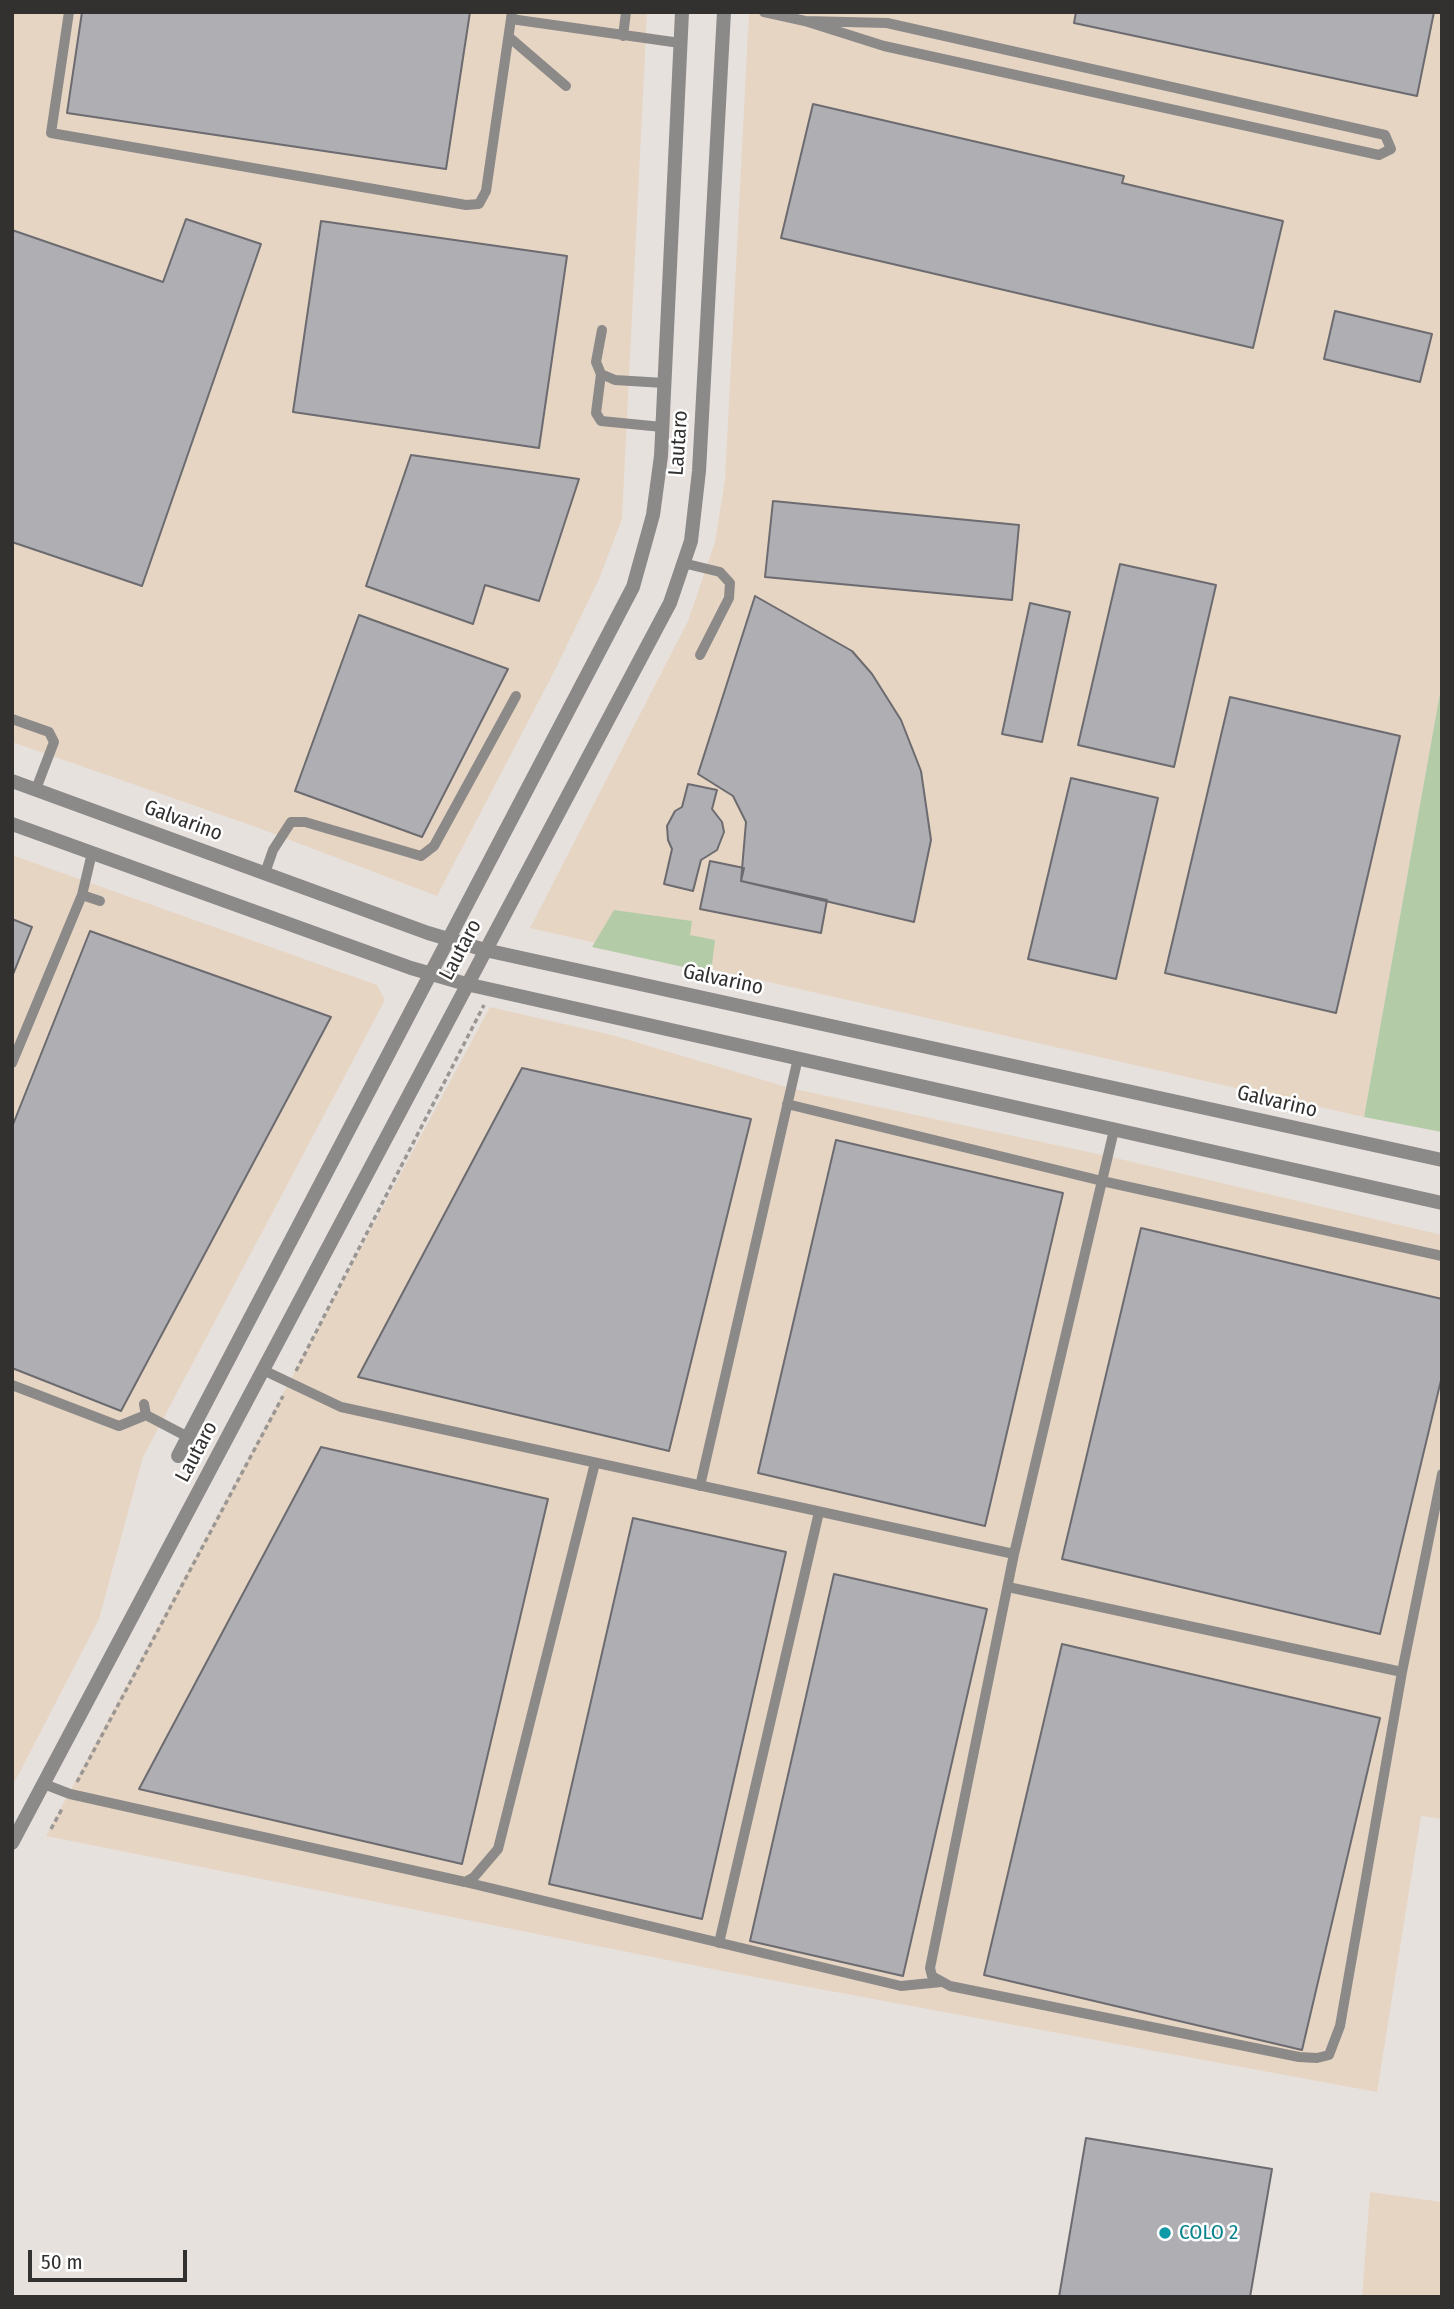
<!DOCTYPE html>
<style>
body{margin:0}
#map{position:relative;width:1454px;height:2309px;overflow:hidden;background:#e7e1de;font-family:"Fira Sans Condensed",sans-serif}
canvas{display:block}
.frame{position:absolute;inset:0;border:14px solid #333130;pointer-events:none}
.scale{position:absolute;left:28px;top:2250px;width:159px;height:32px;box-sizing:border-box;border:4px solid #333130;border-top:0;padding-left:9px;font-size:21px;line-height:24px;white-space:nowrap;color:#333130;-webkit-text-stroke:5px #fff;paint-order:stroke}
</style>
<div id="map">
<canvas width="1454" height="2309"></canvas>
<div class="frame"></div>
<div class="scale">50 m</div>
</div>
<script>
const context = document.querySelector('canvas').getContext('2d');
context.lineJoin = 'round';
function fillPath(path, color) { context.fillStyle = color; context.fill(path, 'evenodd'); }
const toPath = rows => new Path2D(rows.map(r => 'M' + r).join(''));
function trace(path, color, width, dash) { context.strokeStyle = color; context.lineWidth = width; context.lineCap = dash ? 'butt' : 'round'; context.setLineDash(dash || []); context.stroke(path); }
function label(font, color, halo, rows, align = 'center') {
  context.font = font + ' "Fira Sans Condensed",sans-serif'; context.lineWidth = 5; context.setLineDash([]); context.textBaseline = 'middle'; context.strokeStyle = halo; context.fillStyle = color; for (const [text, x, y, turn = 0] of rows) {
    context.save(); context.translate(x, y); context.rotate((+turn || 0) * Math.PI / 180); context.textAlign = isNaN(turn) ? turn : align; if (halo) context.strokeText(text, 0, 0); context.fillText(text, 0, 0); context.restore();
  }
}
const industrial = toPath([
 [12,12,647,12,622,519,599,579,555,670,437,896,256,827,12,742],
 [749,12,1442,12,1442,682,1364,1117,530,928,688,621,715,542,725,480],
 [12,855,377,985,385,1000,143,1457,99,1619,12,1787],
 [490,1007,612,1035,790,1088,1107,1156,1442,1235,1442,1819,1421,1816,1377,2092,733,1973,46,1836],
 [1370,2192,1442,2202,1442,2297,1362,2297]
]);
const green = toPath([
 [1442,682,1442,1132,1364,1117],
 [614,910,692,921,690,935,715,940,711,973,592,947]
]);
const building = toPath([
 [82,12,470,12,446,169,67,113,82,12],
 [1076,12,1434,12,1417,96,1074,23,1076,12],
 [813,104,1124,176,1122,183,1283,221,1253,348,781,238,813,104],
 [186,219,261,244,142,586,12,542,12,230,163,282,186,219],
 [321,221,567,256,539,448,293,412,321,221],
 [1335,311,1432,334,1420,382,1324,359,1335,311],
 [411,455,579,479,539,601,485,585,473,624,366,586,411,455],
 [773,501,1019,525,1012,600,765,577,773,501],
 [1120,564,1216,585,1174,767,1078,745,1120,564],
 [755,596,852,651,872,674,901,720,921,771,931,840,914,922,741,881,746,822,733,796,698,774,755,596],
 [1030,603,1070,612,1042,742,1002,734,1030,603],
 [359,615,508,669,422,837,295,791,359,615],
 [1230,697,1400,736,1336,1013,1165,973,1230,697],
 [1071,778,1158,798,1116,979,1028,959,1071,778],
 [688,784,717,790,712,809,722,822,724,832,717,850,701,860,693,891,664,884,672,849,668,840,667,826,675,811,682,807,688,784],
 [710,861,744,868,741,881,827,900,821,933,700,909,710,861],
 [12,919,32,927,12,977,12,919],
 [90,931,331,1017,121,1411,12,1368,12,1127,90,931],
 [522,1068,751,1119,669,1451,358,1377,522,1068],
 [836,1140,1063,1193,985,1526,758,1473,836,1140],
 [1141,1228,1442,1299,1442,1376,1380,1634,1062,1559,1141,1228],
 [321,1447,548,1499,462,1864,139,1789,321,1447],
 [633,1518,786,1552,702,1919,549,1884,633,1518],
 [834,1574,987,1609,903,1976,750,1941,834,1574],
 [1062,1644,1380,1718,1302,2050,984,1975,1062,1644],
 [1086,2138,1272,2169,1250,2297,1059,2297,1086,2138]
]);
const path = toPath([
 [296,1371,484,1005],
 [77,1782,283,1396],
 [51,1829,63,1807]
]);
const service = toPath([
 [69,12,51,133,466,205,479,204,486,191,512,12],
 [764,12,805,21,884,46,1379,155,1391,149,1385,135,887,23,805,21],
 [511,19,680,43],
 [623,36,626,12],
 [509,37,566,86],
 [602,330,596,362,601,374,615,380,664,383],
 [601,374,596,413,601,421,662,427],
 [683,563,720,572,730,583,729,598,700,655],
 [12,719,49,732,54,742,36,789],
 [265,873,273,850,291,822,305,822,421,856,434,846,516,696],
 [82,895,100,901],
 [12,1063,82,895,92,853],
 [787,1104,1102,1181,1442,1256],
 [263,1370,341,1407,1014,1554,1114,1130],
 [12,1385,119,1426,146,1415],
 [144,1404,146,1415,188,1437],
 [700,1486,798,1058],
 [1014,1554,930,1968,932,1976,950,1986,1299,2057,1317,2058,1329,2055,1340,2026,1402,1672],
 [1008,1587,1402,1672,1442,1474],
 [44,1784,70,1794,465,1882,474,1877,498,1849,595,1463],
 [465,1882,901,1986,941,1982],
 [719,1943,819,1512]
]);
const minor = toPath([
 [12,781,428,933,485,950,1442,1160],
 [12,824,411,968,466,984,1442,1203],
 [178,1456,633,587,653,515,661,456,682,12],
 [12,1843,670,603,691,541,699,471,724,12]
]);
const markers = [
 [1165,2233,7,"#0f9aa8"]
];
const streetNames = [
 ["Lautaro",679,443,-86],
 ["Galvarino",183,821,20],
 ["Lautaro",461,950,-62],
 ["Galvarino",723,980,12],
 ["Galvarino",1277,1102,13],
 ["Lautaro",197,1452,-62]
];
const cultureNames = [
 ["COLO 2",1179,2233]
];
fillPath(industrial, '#e6d5c3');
fillPath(green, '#b4cba7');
fillPath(building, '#afaeb3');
trace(building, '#6c6b70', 2);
trace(path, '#9a9694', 3.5, [5, 3.5]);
trace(service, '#8c8989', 10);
trace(minor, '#8c8989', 14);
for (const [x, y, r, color] of markers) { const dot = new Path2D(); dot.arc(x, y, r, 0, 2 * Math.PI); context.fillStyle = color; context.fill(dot); trace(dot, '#fff', 2.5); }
label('21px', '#333130', '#fff', streetNames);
label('21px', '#0d838f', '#fff', cultureNames, 'left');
</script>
